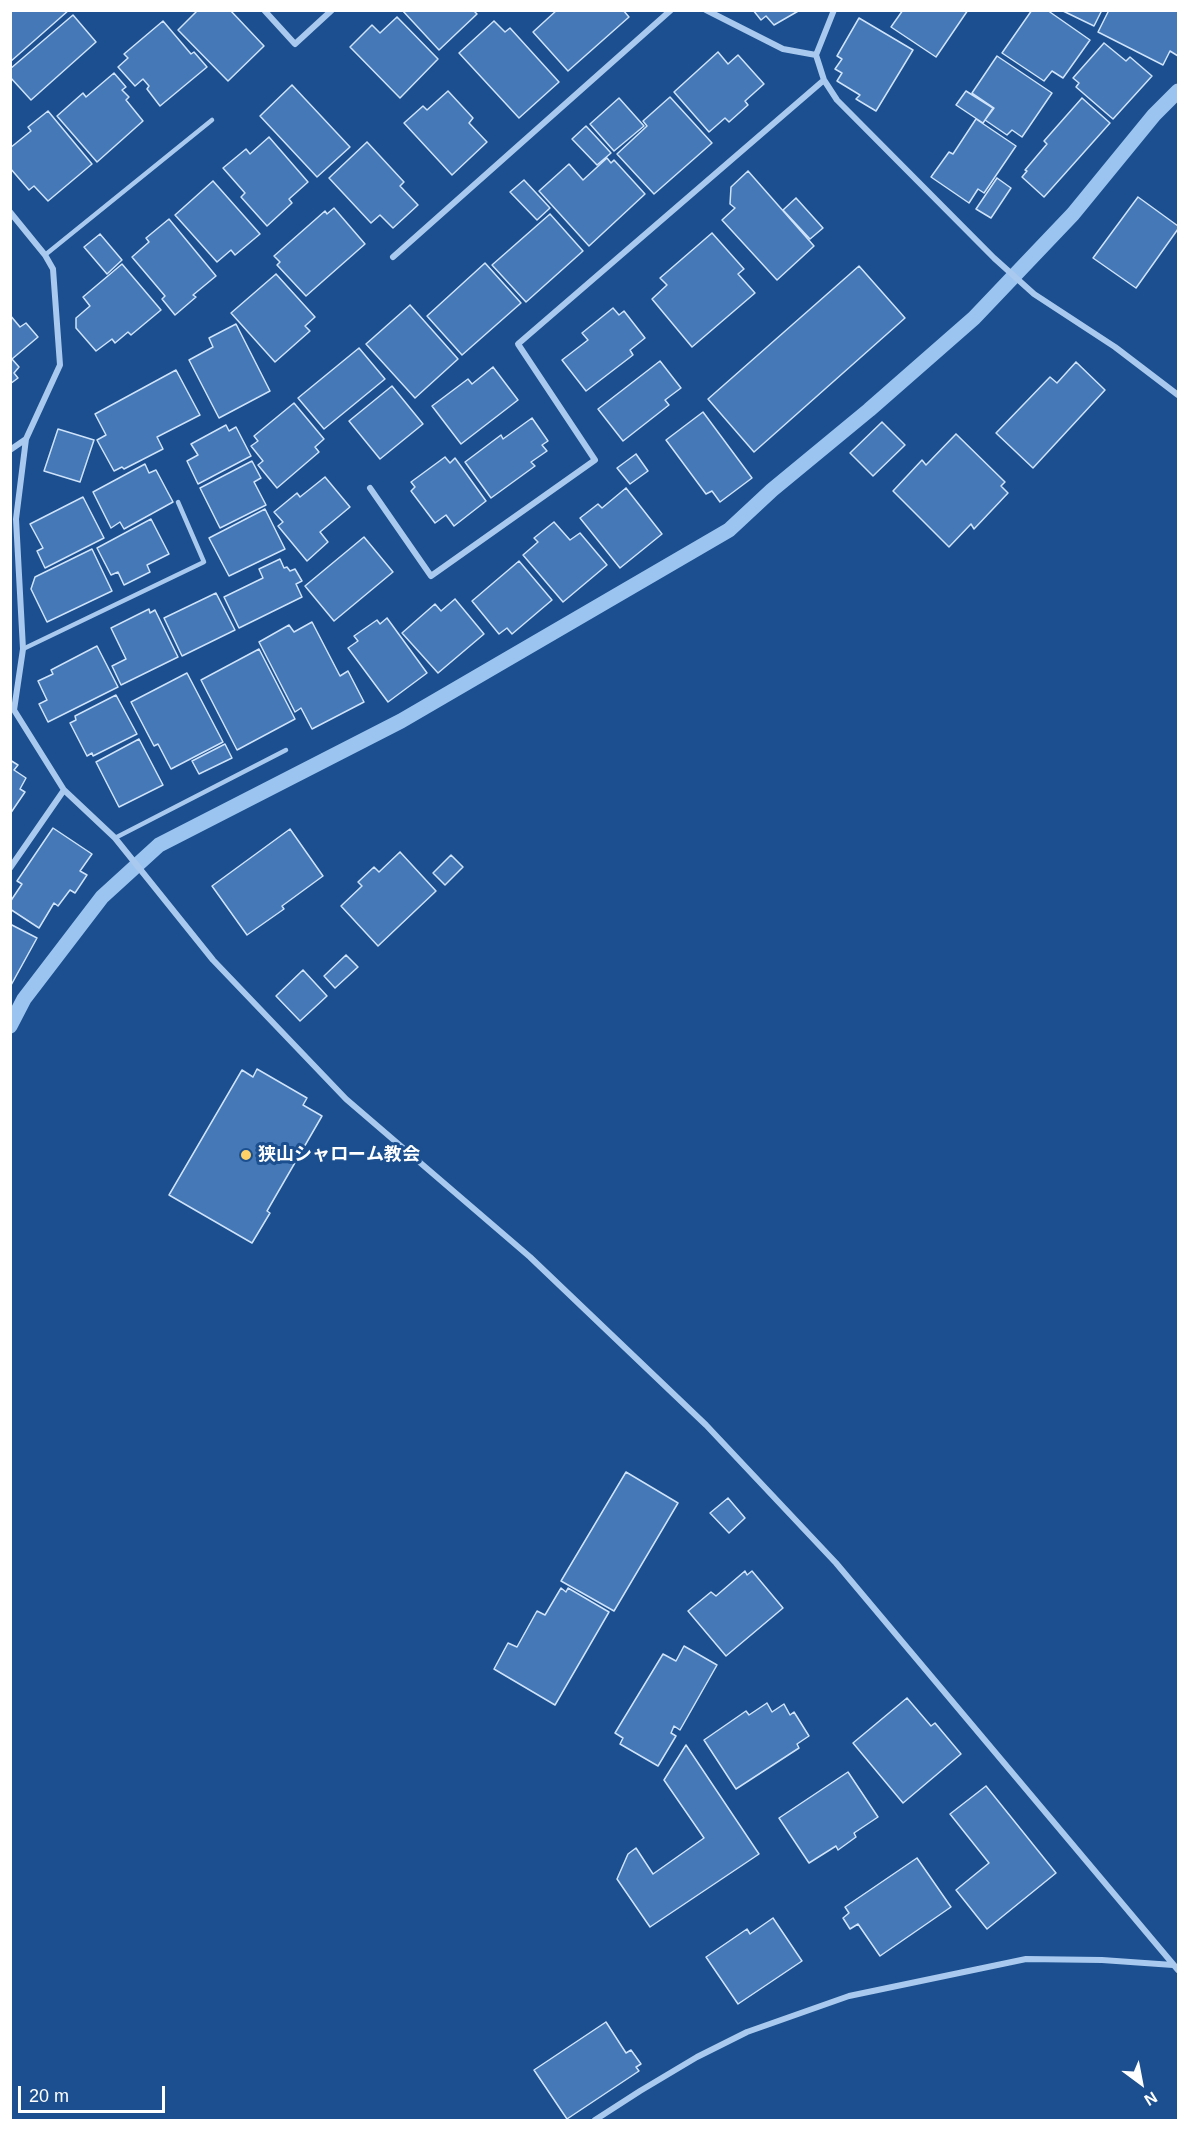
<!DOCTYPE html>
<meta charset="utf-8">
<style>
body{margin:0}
#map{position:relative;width:1189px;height:2131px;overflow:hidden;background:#1b4f8f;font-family:Helvetica,sans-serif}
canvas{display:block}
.frame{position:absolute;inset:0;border:12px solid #fff;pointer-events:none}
.north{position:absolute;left:1111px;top:2053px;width:60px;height:60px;-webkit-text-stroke:4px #1b4f8f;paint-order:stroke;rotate:148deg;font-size:16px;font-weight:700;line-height:24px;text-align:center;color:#fff}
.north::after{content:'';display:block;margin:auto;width:21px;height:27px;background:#fff;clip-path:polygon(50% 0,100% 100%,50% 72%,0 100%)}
.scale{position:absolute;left:18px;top:2086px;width:147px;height:27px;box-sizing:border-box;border:3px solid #fff;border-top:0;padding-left:8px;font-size:18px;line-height:21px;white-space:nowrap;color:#fff;-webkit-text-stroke:4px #1b4f8f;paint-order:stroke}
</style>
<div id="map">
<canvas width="1189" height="2131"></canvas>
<div class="frame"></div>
<div class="north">N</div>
<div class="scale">20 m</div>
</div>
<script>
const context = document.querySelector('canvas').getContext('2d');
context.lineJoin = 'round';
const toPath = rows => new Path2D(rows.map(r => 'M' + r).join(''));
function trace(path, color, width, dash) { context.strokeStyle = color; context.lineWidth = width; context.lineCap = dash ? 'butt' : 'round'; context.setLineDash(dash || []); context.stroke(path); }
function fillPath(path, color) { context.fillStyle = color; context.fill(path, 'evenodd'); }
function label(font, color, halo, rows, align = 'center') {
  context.font = font + ' Helvetica,"Noto Sans JP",sans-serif'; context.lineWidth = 6; context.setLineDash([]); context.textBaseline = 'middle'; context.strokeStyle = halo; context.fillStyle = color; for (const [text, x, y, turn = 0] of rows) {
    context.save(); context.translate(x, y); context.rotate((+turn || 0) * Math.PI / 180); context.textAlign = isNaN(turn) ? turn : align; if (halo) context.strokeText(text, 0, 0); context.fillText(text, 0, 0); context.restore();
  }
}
const stream = toPath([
 [10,1026,24,999,102,897,159,845,401,721,729,530,772,490,869,410,974,318,1073,214,1154,115,1178,91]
]);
const building = toPath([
 [10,10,69,10,10,62,10,10],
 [198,10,230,10,264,46,228,81,178,30,198,10],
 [402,10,473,10,477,14,439,50,402,10],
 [557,10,623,10,629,17,568,71,533,32,557,10],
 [753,10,800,10,774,25,766,16,761,20,753,10],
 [903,10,968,10,936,57,891,27,903,10],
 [1032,10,1047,10,1090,40,1063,78,1052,71,1044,81,1002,53,1032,10],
 [1061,10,1102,10,1094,26,1061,10],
 [1109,10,1178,10,1178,56,1170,51,1163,65,1098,32,1109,10],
 [73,15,96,42,31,100,10,77,10,69,73,15],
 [397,17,438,59,400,98,350,47,372,25,380,33,397,17],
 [859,18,913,50,876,111,856,99,860,95,837,81,842,73,835,69,842,59,837,56,859,18],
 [163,21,191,54,194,52,207,67,160,106,147,89,149,86,143,79,135,86,118,67,128,58,124,54,163,21],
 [494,21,505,32,510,28,559,82,519,118,459,53,494,21],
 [1104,43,1126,61,1130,57,1152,76,1113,119,1076,87,1079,83,1073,78,1104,43],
 [718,52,728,64,738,55,764,84,745,101,748,105,729,122,725,118,709,132,674,92,718,52],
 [997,56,1052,93,1022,137,1012,130,1007,135,985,120,994,108,972,93,997,56],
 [114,73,126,87,122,90,129,97,126,100,143,121,97,162,57,116,83,93,86,97,114,73],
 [292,85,350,147,317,177,260,116,292,85],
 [448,91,473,118,469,123,487,142,452,175,404,123,423,106,427,110,448,91],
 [966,91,993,108,983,123,956,105,966,91],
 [670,97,712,143,654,194,617,154,647,126,643,121,670,97],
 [619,98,644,126,614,151,590,124,619,98],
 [1082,98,1110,123,1044,197,1022,177,1027,171,1025,170,1047,144,1044,141,1082,98],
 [48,111,92,164,48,201,34,186,29,190,10,168,10,148,31,131,28,127,48,111],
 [976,119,1016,146,984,193,978,189,969,203,931,177,949,152,953,154,976,119],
 [586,126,611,153,597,165,572,139,586,126],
 [269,137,308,182,289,199,292,203,267,226,241,197,245,193,223,168,246,149,250,154,269,137],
 [367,142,404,182,400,186,418,205,393,228,380,215,371,223,329,178,367,142],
 [607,158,611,163,614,160,645,194,589,246,539,191,569,164,583,180,607,158],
 [748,171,814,246,777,280,722,220,735,208,730,204,731,187,748,171],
 [997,178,1011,188,991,218,976,209,997,178],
 [524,180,550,208,537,220,510,192,524,180],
 [213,181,260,234,235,255,231,250,217,262,175,215,213,181],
 [1138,197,1178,226,1178,229,1136,288,1093,258,1138,197],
 [796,198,823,228,810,239,783,210,796,198],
 [334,208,365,244,306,296,277,265,280,262,274,256,325,211,327,214,334,208],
 [550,214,583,251,526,302,492,265,550,214],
 [169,219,216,276,193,295,196,297,175,315,162,299,165,296,132,257,149,242,146,238,169,219],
 [712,233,744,269,738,274,755,293,692,347,652,299,667,285,660,278,712,233],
 [100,234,122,260,107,274,84,247,100,234],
 [485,263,521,303,462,355,427,316,485,263],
 [122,264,161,310,131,335,128,332,115,343,112,339,96,351,76,328,76,318,90,306,83,297,122,264],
 [859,266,905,318,754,452,708,399,859,266],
 [276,274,315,317,305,326,310,331,275,362,231,313,276,274],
 [410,305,458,359,415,398,366,344,410,305],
 [613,308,619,315,624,311,645,338,630,350,633,355,586,391,562,360,588,340,582,333,613,308],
 [10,315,20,327,26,323,38,337,12,359,19,367,14,373,18,378,10,384,10,315],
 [236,324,270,391,219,418,189,360,213,347,209,338,236,324],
 [359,348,385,379,324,429,298,398,359,348],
 [660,361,681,388,665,400,669,405,623,441,598,409,660,361],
 [1076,362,1105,390,1033,468,996,433,1050,377,1057,383,1076,362],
 [493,367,518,400,461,444,432,406,468,379,472,384,493,367],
 [176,370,200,415,157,437,163,449,124,469,122,467,114,471,97,440,106,435,95,414,176,370],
 [392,386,423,424,380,459,349,421,392,386],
 [294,403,324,439,315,447,319,452,277,488,258,465,263,461,251,446,258,441,254,436,294,403],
 [703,412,752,478,720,502,712,491,706,494,666,440,703,412],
 [532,418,548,441,542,445,547,451,531,462,535,466,491,498,465,462,501,435,503,439,532,418],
 [882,422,905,445,873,476,850,453,882,422],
 [226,425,229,431,236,427,251,456,198,484,187,461,198,455,191,444,226,425],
 [58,429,94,440,80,482,44,471,58,429],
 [956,434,1005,482,1001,486,1008,493,974,529,971,524,949,547,893,491,922,460,926,465,956,434],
 [636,454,648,471,630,484,617,468,636,454],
 [445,457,450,463,455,458,486,501,454,526,446,515,435,523,411,491,415,487,411,482,445,457],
 [252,461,261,478,254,482,266,505,220,528,200,488,252,461],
 [145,464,149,473,156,470,173,502,124,529,120,522,111,528,93,492,145,464],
 [325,477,350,507,320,532,328,542,307,561,278,526,283,522,274,512,297,493,300,497,325,477],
 [626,488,662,534,620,568,580,518,598,504,602,508,626,488],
 [83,497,104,538,45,568,37,551,43,548,30,524,83,497],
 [265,509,285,549,229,576,209,538,265,509],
 [151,519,169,554,147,565,150,572,124,585,118,572,111,575,97,548,151,519],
 [554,522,570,540,580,533,607,565,563,602,523,555,538,542,534,538,554,522],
 [364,537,393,572,334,621,305,586,364,537],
 [92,549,112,591,47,622,31,589,35,577,92,549],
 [280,559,284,568,287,567,290,571,295,569,302,581,296,584,302,597,239,628,224,597,263,578,259,569,280,559],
 [519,561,552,600,512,634,507,628,499,634,472,601,519,561],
 [216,593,235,630,182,656,164,618,216,593],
 [455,599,484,634,438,673,402,633,435,604,441,611,455,599],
 [149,609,150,613,155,610,178,657,121,685,112,666,126,659,111,628,149,609],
 [387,618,427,673,388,702,348,648,358,641,354,636,377,620,380,624,387,618],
 [312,622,340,676,348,671,364,702,312,729,301,708,295,712,259,642,289,625,294,632,312,622],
 [97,646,118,687,48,722,39,704,47,700,38,681,53,674,51,670,97,646],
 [259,649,295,719,237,750,201,680,259,649],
 [187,673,223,742,171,769,158,744,154,746,131,702,187,673],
 [116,695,137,734,93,756,92,753,87,756,70,723,76,720,75,716,116,695],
 [139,739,163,785,119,807,96,762,139,739],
 [225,744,232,758,199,774,192,761,225,744],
 [10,760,18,765,14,770,26,778,20,789,25,792,10,814,10,760],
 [53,828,92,854,80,871,87,875,75,893,70,890,58,906,54,903,39,928,10,909,10,902,22,884,17,881,53,828],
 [290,829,323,876,282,906,284,909,247,935,212,886,290,829],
 [400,852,436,891,378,946,341,906,362,886,358,882,374,867,379,872,400,852],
 [451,855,463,867,445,885,433,873,451,855],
 [10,924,37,938,10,987,10,924],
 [346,955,358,967,335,988,324,976,346,955],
 [303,970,327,996,300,1021,276,996,303,970],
 [257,1069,307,1098,303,1105,322,1116,267,1211,270,1213,252,1243,169,1195,242,1070,253,1077,257,1069],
 [626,1472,678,1503,614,1611,561,1581,626,1472],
 [728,1498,745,1518,729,1533,710,1513,728,1498],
 [745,1571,747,1575,752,1571,783,1608,726,1656,688,1611,711,1592,716,1596,745,1571],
 [561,1588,566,1592,568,1588,609,1612,555,1705,494,1669,508,1643,517,1647,537,1611,545,1615,561,1588],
 [684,1646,717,1665,680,1730,674,1726,671,1733,676,1736,658,1766,620,1744,623,1738,615,1733,663,1654,676,1661,684,1646],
 [907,1698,931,1726,935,1723,961,1754,903,1803,853,1743,907,1698],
 [767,1703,772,1712,784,1704,790,1715,794,1712,809,1736,797,1744,799,1748,736,1789,704,1740,746,1711,749,1715,767,1703],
 [686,1745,759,1854,650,1927,617,1879,628,1854,636,1848,653,1874,704,1838,664,1780,686,1745],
 [848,1772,878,1817,854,1833,856,1837,838,1850,836,1846,809,1863,779,1818,848,1772],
 [986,1786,1056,1873,987,1929,956,1890,989,1863,950,1814,986,1786],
 [917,1858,951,1907,880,1956,858,1924,850,1929,843,1918,849,1913,845,1907,917,1858],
 [773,1918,802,1961,738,2004,706,1957,747,1929,750,1934,773,1918],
 [606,2022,626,2053,631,2050,641,2064,636,2067,639,2071,567,2119,534,2070,606,2022]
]);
const service = toPath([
 [45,255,212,120],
 [23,649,204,562,178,502],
 [115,838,286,750]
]);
const minor = toPath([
 [264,10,295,44,332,10],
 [706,10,783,49,816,55],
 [834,10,816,55,824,80,837,100,994,258,1034,294,1115,347,1178,395],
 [10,212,45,255,53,269,60,365,26,439,16,519,23,649,14,710,64,790,115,838,213,960,346,1099,530,1257,706,1425,836,1563,1178,1970],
 [393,257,671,10],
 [10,450,26,439],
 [370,488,431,576,595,460,518,344,824,80],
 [10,868,64,790],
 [595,2120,640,2091,697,2057,747,2032,849,1996,1026,1959,1102,1960,1173,1965]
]);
const markers = [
 [246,1155,6,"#ffd166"]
];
const poiNames = [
 ["狭山シャローム教会",258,1155]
];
trace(stream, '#9cc4f0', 15);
fillPath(building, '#4478b7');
trace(building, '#cfe3fa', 1.5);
trace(service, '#a9c9ee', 4.5);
trace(minor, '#a9c9ee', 6);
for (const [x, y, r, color] of markers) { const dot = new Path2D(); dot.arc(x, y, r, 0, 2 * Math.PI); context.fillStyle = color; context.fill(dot); trace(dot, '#1b4f8f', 2); }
label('bold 18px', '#fff', '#1b4f8f', poiNames, 'left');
</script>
